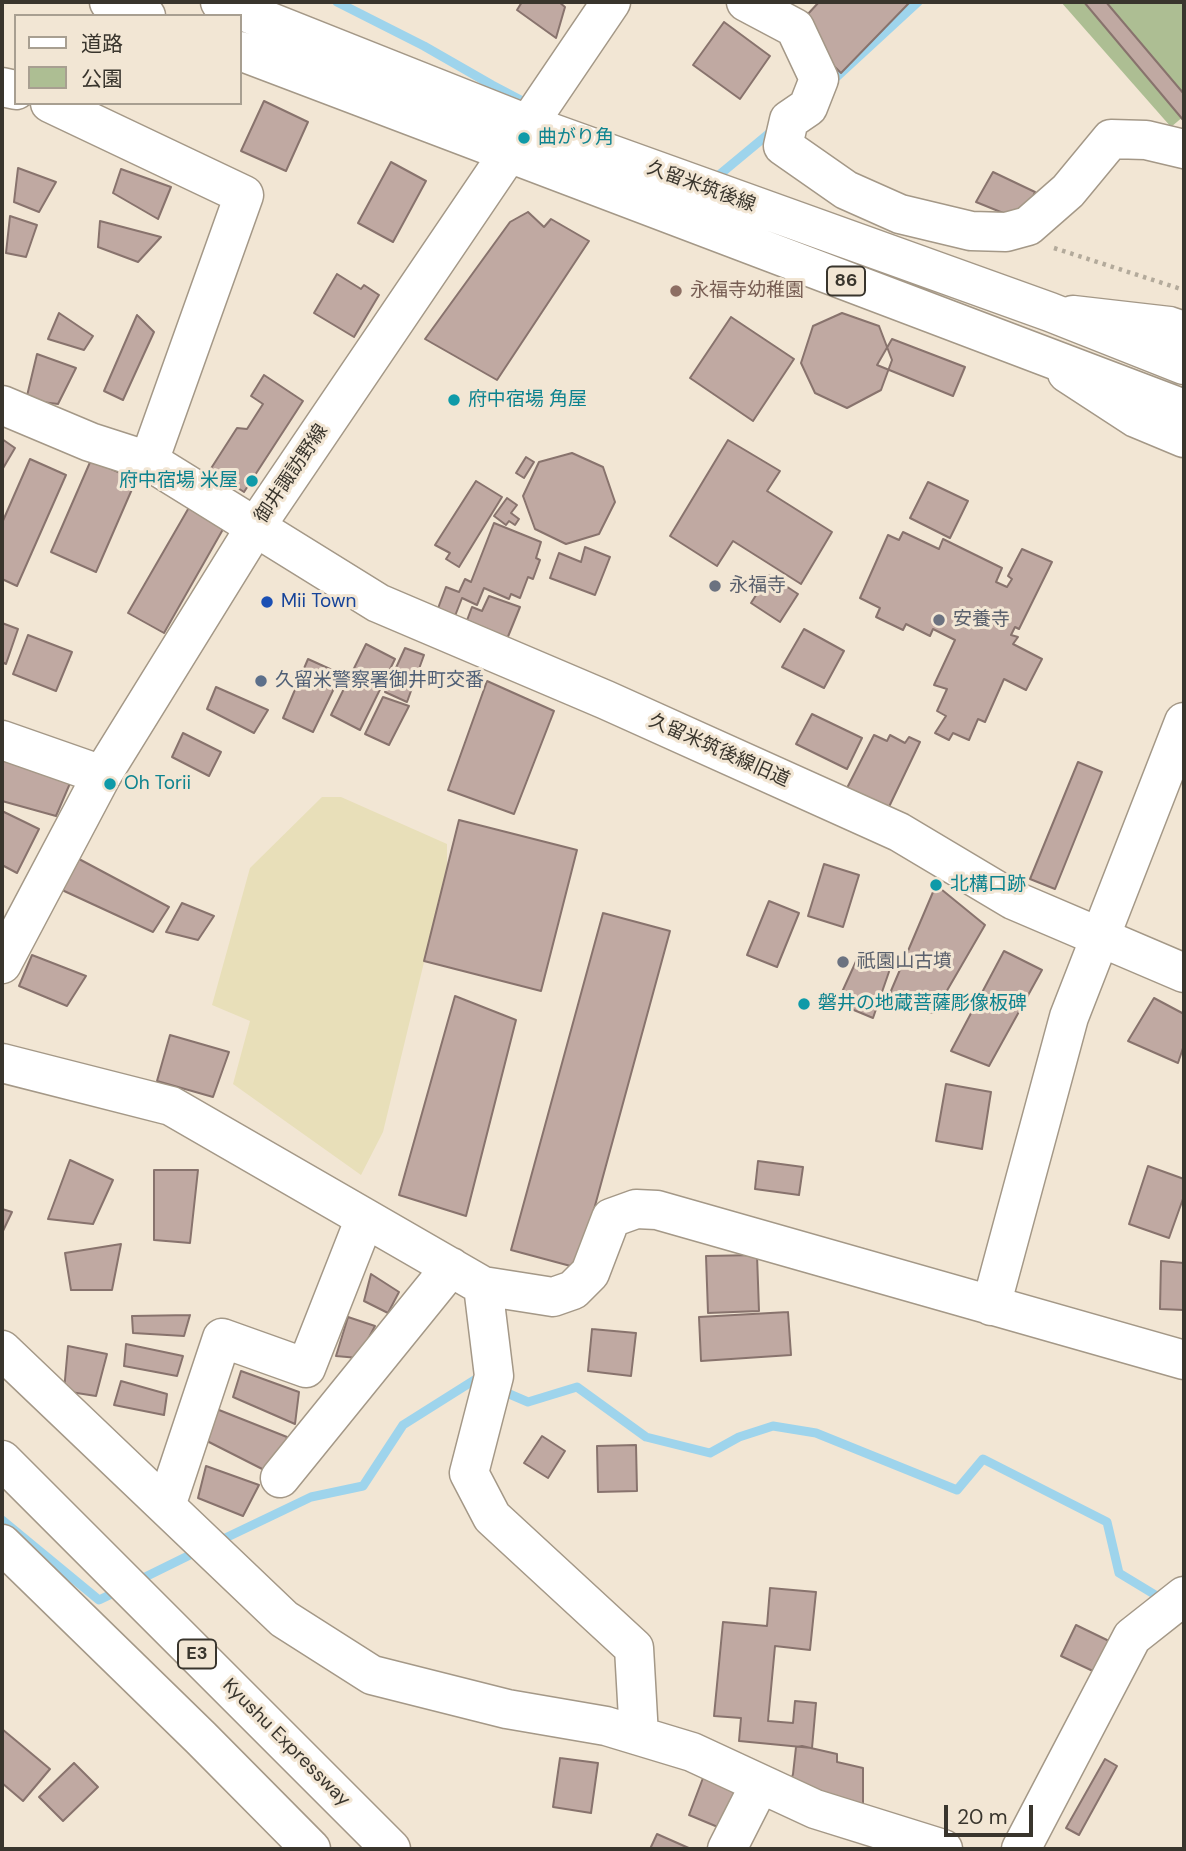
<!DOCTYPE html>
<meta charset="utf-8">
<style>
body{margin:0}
#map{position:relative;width:1186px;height:1851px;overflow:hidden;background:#f2e6d4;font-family:"DM Sans","Noto Sans JP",sans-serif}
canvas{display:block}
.frame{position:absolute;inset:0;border:4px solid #39352d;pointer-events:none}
.legend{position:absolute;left:14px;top:14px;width:228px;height:91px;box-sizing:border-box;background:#f2e6d4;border:2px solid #a89f91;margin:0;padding:9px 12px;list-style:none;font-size:21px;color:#39352d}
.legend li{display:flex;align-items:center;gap:14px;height:35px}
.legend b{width:35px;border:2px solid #a89f91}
.scale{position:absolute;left:944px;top:1805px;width:89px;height:32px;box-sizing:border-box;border:4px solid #39352d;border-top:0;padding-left:9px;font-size:21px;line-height:24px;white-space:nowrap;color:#39352d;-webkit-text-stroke:5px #f2e6d4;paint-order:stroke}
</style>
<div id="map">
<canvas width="1186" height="1851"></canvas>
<div class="frame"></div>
<ul class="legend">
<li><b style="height:9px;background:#fff"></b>道路</li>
<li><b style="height:19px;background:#adbe93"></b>公園</li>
</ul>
<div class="scale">20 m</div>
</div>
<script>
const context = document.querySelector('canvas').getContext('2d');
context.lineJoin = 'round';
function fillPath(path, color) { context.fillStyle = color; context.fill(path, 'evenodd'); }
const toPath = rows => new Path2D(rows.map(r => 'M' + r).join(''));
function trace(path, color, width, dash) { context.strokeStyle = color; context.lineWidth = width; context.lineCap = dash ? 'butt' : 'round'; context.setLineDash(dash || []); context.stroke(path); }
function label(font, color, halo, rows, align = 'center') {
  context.font = font + ' "DM Sans","Noto Sans JP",sans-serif'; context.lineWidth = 6; context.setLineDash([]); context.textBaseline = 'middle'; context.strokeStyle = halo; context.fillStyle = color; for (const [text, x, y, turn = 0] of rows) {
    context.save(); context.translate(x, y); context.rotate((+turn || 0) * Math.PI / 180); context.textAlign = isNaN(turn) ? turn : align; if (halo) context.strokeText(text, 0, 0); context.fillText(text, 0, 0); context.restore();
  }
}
const green = toPath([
 [1061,2,1184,2,1184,116,1171,127]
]);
const sand = toPath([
 [322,797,341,797,447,844,447,867,383,1132,361,1175,233,1084,250,1021,212,1005,250,868]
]);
const stream = toPath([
 [337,2,424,46,492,85,530,105],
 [829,84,918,2],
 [713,180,772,131],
 [500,1390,528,1402,577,1387,646,1437,710,1453,739,1437,773,1426,816,1433,957,1490,983,1459,1107,1522,1119,1573,1157,1596,1166,1596],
 [2,1520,99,1600,120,1590],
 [217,1542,311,1497,363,1486,403,1425,476,1379,484,1382],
 [135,1582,198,1551]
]);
const building = toPath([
 [522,2,559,2,565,7,556,38,517,10,522,2],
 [819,2,910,2,841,73,795,28,819,2],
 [1084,2,1106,2,1184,94,1184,121,1084,2],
 [724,22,770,56,740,99,693,65,724,22],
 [264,101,308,122,286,171,241,151,264,101],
 [391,162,426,181,393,242,358,223,391,162],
 [18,168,56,182,39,212,14,202,18,168],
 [121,169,171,187,158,219,113,193,121,169],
 [993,172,1035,192,1023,221,976,202,993,172],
 [528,212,544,227,551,219,589,241,497,380,425,339,510,222,528,212],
 [10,216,37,225,26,257,6,253,10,216],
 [100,221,161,237,138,262,98,247,100,221],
 [337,274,361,289,364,285,379,295,354,337,314,313,337,274],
 [59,313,93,336,84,350,48,339,59,313],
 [842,313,879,326,892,360,881,390,847,408,815,393,801,363,813,326,842,313],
 [137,315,154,332,123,400,104,391,137,315],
 [731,317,794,359,753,421,690,378,731,317],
 [892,339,965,367,953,396,877,365,892,339],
 [37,354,76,368,58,404,26,400,37,354],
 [264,375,303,401,244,492,210,470,237,428,247,429,263,404,251,396,264,375],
 [2,439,15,448,2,470,2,439],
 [728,440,780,471,767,491,832,532,801,584,733,541,717,566,670,536,728,440],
 [572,453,603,467,615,502,599,534,566,544,535,529,523,496,539,462,572,453],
 [526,457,534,462,524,478,516,473,526,457],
 [30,459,66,475,17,586,2,579,2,523,30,459],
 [91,460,136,480,96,572,51,552,91,460],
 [476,481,502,497,459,567,446,559,450,553,435,545,476,481],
 [928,482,968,501,950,538,910,518,928,482],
 [507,498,517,505,511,513,519,519,515,525,509,521,506,525,494,516,507,498],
 [191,504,226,524,164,633,128,613,191,504],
 [494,523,541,542,536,558,540,560,533,579,528,577,520,598,511,594,509,599,484,588,477,605,462,598,455,616,437,611,446,587,459,592,465,579,471,582,494,523],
 [903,532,939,549,943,539,1002,568,996,582,1007,587,1012,579,1008,576,1022,549,1052,562,1019,629,1015,627,1011,635,1018,637,1013,644,1042,659,1026,690,1004,679,985,722,978,719,969,740,953,733,949,740,935,733,946,716,937,711,947,689,934,685,955,640,933,629,930,636,906,624,903,630,876,617,880,608,860,598,888,535,899,540,903,532],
 [585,547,610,557,595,595,550,578,559,553,581,562,585,547],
 [769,575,798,594,780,622,751,603,769,575],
 [489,596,520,607,507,639,466,623,472,607,482,611,489,596],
 [2,623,18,629,6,664,2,662,2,623],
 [804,629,844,651,824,688,782,667,804,629],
 [28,635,72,652,56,691,13,674,28,635],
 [366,644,395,659,360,730,331,715,366,644],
 [405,648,424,655,407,702,385,692,405,648],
 [308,659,341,674,313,732,283,718,308,659],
 [487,681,554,711,514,814,448,790,487,681],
 [216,687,268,710,254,733,207,709,216,687],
 [383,697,409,706,389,745,365,734,383,697],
 [812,714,862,738,847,769,796,744,812,714],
 [183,733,221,752,209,776,172,757,183,733],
 [874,735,887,741,890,735,905,743,909,737,920,742,887,811,846,790,874,735],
 [2,760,71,781,56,816,2,801,2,760],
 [1078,762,1102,772,1055,889,1030,879,1078,762],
 [2,811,39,829,17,873,2,865,2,811],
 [459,820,577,850,541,991,424,961,459,820],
 [79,859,169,907,153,932,62,890,79,859],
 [824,864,859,875,843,927,808,916,824,864],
 [936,885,985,925,934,1013,885,1005,936,885],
 [769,901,799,913,777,967,747,955,769,901],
 [182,903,214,916,198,940,166,932,182,903],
 [603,913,670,931,578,1268,511,1250,603,913],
 [1004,951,1042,970,989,1066,951,1051,1004,951],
 [32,955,86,976,67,1006,19,986,32,955],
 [858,957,891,966,873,1018,837,1003,858,957],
 [455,996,516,1020,466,1216,399,1195,455,996],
 [1154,998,1184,1014,1184,1045,1178,1063,1128,1041,1154,998],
 [170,1035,229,1052,213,1097,157,1081,170,1035],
 [946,1084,991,1092,982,1149,936,1141,946,1084],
 [70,1160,113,1180,93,1224,48,1219,70,1160],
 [758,1161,803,1167,799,1195,755,1189,758,1161],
 [1148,1166,1184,1179,1184,1196,1169,1238,1129,1224,1148,1166],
 [154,1170,198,1170,190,1243,154,1240,154,1170],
 [2,1209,12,1212,2,1233,2,1209],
 [121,1244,112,1290,71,1290,65,1253,121,1244],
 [757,1255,759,1311,708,1313,706,1256,757,1255],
 [1161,1261,1184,1263,1184,1310,1160,1309,1161,1261],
 [371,1274,399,1292,388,1313,364,1301,371,1274],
 [788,1312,791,1355,701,1361,699,1317,788,1312],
 [190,1315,184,1336,133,1333,132,1316,190,1315],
 [348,1317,375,1326,358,1358,336,1356,348,1317],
 [592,1329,636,1333,631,1376,588,1371,592,1329],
 [126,1344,183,1356,177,1376,124,1366,126,1344],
 [68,1346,107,1354,96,1396,64,1391,68,1346],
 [241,1371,299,1392,295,1424,233,1397,241,1371],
 [121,1381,167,1394,164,1415,114,1405,121,1381],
 [214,1408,287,1437,280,1478,205,1440,214,1408],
 [542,1436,565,1451,548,1478,524,1463,542,1436],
 [636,1445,637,1491,598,1492,597,1446,636,1445],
 [206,1466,259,1485,243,1516,198,1498,206,1466],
 [770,1588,816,1592,810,1650,775,1646,768,1721,793,1723,795,1701,816,1703,812,1748,739,1741,741,1718,714,1716,723,1622,767,1626,770,1588],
 [1076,1625,1109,1641,1095,1672,1061,1656,1076,1625],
 [2,1729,50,1769,23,1801,2,1783,2,1729],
 [802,1746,837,1754,837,1762,863,1768,863,1814,788,1789,793,1774,796,1747,802,1746],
 [560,1758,598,1763,591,1813,553,1807,560,1758],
 [1105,1759,1117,1766,1079,1835,1066,1828,1105,1759],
 [74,1763,98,1787,63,1821,39,1797,74,1763],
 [703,1778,738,1789,725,1830,689,1815,703,1778],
 [657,1834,691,1849,650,1849,657,1834]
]);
const path = toPath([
 [1054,248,1184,290]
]);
const minor = toPath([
 [746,2,795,28,819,79,808,107,789,120,783,146,846,190,900,214,971,231,1006,232,1028,226,1068,191,1111,139,1146,140,1184,149],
 [2,87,16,90],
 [50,103,244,195,149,461],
 [1073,315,1169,326,1184,331],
 [1067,373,1136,418,1184,438],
 [2,405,90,442,149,461,378,603,606,700,899,832,1013,900,1184,973],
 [2,740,102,775],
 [2,1063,171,1106,483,1286,553,1297,573,1290,590,1273,611,1218,636,1209,657,1210,1184,1360],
 [483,1286,494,1376,469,1473,492,1517,634,1648,639,1736],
 [991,1306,1069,1017,1184,722],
 [2,1350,284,1619,372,1675,507,1709,606,1726,692,1752,815,1809,943,1849],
 [280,1478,451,1267],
 [166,1506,222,1338,306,1368,365,1218],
 [727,1849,760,1784],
 [1021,1849,1132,1637,1184,1596]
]);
const major = toPath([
 [109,2,146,16],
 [220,2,527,124,1050,312,1184,365],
 [240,51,1184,409],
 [2,964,102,775,256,526,611,2]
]);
const highway = toPath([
 [2,1460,391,1849],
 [2,1544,201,1738,311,1849]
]);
const markers = [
 [524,138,7,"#0f9aa8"],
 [676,291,7,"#8d6e63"],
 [454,400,7,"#0f9aa8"],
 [252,481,7,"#0f9aa8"],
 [715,586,7,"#6b7280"],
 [267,602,7,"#1a4fb4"],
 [939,620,7,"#6b7280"],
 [261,681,7,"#5c6f8a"],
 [110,784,7,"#0f9aa8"],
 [936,885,7,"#0f9aa8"],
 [843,962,7,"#6b7280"],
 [804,1004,7,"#0f9aa8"]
];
const shields = [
 [846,281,38],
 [197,1654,38]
];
const shieldNames = [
 ["86",846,281],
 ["E3",197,1654]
];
const cultureNames = [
 ["曲がり角",538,138],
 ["府中宿場 角屋",468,400],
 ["府中宿場 米屋",238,481,"right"],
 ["Oh Torii",124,784],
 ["北構口跡",950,885],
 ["磐井の地蔵菩薩彫像板碑",818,1004]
];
const streetNames = [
 ["久留米筑後線",701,187,20],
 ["御井諏訪野線",292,474,-56],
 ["久留米筑後線旧道",719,751,24],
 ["Kyushu Expressway",286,1743,45]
];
const educationNames = [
 ["永福寺幼稚園",690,291]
];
const worshipNames = [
 ["永福寺",729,586],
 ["安養寺",953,620],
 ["祇園山古墳",857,962]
];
const transitNames = [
 ["Mii Town",281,602]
];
const serviceNames = [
 ["久留米警察署御井町交番",275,681]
];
fillPath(green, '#adbe93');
fillPath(sand, '#e8dfb9');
trace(stream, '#9ed4ec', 9);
fillPath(building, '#c0a9a2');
trace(building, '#88736d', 2);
trace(minor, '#a49887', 41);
trace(major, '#a49887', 41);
trace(highway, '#a49887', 41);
trace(path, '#b3aa9b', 4.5, [3.5, 5]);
trace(minor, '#fff', 38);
trace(major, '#fff', 38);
trace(highway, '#fff', 38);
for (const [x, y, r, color] of markers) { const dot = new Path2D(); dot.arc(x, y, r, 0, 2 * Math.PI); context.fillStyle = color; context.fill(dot); trace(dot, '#f2e6d4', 2.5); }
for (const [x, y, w] of shields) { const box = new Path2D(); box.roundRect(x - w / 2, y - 14.5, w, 29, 5); context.fillStyle = '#f2e6d4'; context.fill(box); trace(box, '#39352d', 2); }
label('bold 18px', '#39352d', null, shieldNames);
label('19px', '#0d838f', '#f2e6d4', cultureNames, 'left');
label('19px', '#39352d', '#f2e6d4', streetNames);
label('19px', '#785e54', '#f2e6d4', educationNames, 'left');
label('19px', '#5b616d', '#f2e6d4', worshipNames, 'left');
label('19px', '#164399', '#f2e6d4', transitNames, 'left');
label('19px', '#4e5e75', '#f2e6d4', serviceNames, 'left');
</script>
